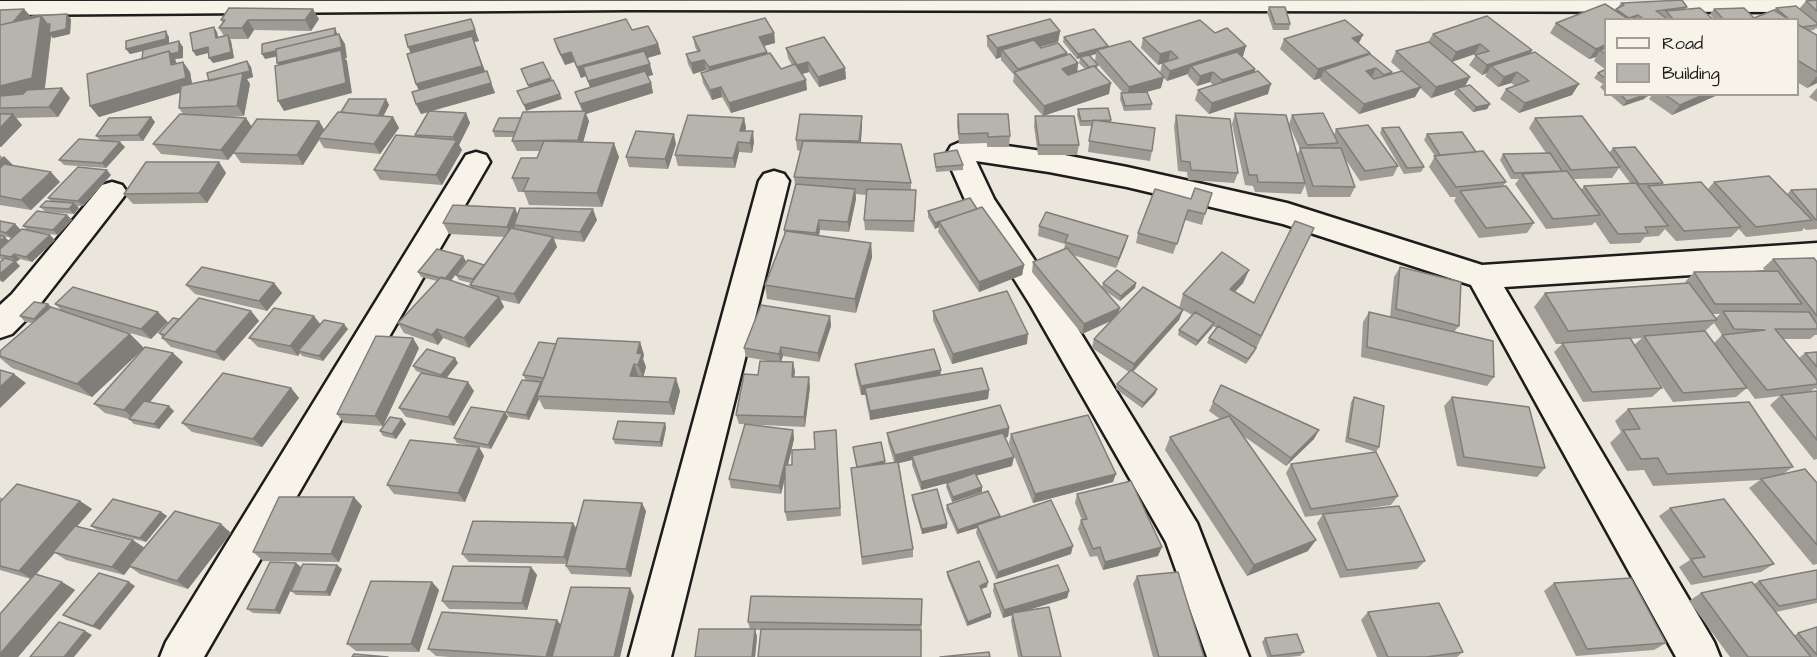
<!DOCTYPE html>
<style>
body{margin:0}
#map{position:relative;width:1817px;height:657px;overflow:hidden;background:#eae6dc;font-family:"Architects Daughter",sans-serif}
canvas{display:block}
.legend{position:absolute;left:1604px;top:18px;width:195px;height:78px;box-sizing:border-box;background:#f7f3e8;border:2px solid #9f9d96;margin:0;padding:8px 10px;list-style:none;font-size:18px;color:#1c1c1c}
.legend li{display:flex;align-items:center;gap:12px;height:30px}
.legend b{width:30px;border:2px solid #9f9d96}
</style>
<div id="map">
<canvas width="1817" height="657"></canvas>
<ul class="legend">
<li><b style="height:8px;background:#f7f3e8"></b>Road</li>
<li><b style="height:16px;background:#b6b4ac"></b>Building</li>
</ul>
</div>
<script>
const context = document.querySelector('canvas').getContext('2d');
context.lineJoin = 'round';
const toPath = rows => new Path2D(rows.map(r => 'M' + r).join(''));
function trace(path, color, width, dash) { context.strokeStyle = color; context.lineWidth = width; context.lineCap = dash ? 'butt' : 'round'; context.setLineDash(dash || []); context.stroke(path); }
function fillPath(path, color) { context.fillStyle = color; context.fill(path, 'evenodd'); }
const minor = toPath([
 [1817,0,1817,12,630,10,0,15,0,1,1817,0],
 [965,140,1049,152,1127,167,1287,203,1482,265,1817,243,1817,267,1504,287,1714,642,1720,657,1676,657,1471,285,1283,224,1127,187,1049,172,976,161,994,199,1053,288,1197,523,1249,657,1207,657,1166,542,1031,306,966,202,947,159,947,153,951,146,965,140],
 [476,152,486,155,490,162,204,657,160,657,166,642,466,155,476,152],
 [774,171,784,174,789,181,671,657,629,657,759,181,764,174,774,171],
 [112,182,122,185,127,192,122,199,34,312,12,334,0,338,0,305,12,294,102,185,112,182]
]);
const wall = toPath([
 [1817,0,1817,29,1816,28,1814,30,1809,31,1817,35,1817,83,1807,88,1797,82,1797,20,1715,20,1710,14,1714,9,1754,18,1774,10,1776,8,1799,9,1806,1],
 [1621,3,1687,7,1685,9,1714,20,1605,20,1605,69,1594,61,1596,57,1589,59,1550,33,1556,23,1615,11],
 [1269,7,1290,24,1289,30,1273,30,1267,12],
 [24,9,31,17,71,19,70,34,53,38,51,36,45,89,62,88,70,98,58,117,16,118,22,125,1,147,0,147,0,10],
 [319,19,311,31,254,30,248,39,230,39,231,41,234,58,213,63,209,53,196,56,217,32,218,38,224,36,219,28,223,23,221,20],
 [471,19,479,41,474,42,485,72,495,93,431,111,466,113,470,123,459,145,462,150,442,185,380,180,374,170,416,137,415,135,429,112,421,114,416,104,419,90,416,84,411,53,408,47],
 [632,30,658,44,661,54,647,58,653,75,647,76,651,83,653,93,586,114,589,121,583,142,619,157,602,207,529,205,524,192,518,192,512,178,537,158,540,151,517,151,512,141,514,137,495,137,493,131,521,118,582,111,575,92,590,87,586,76,581,78,574,62,565,65,557,49,554,39],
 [1060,31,1058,42,1040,47,1041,48,1067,53,1067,55,1078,63,1077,72,1085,69,1079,63,1080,58,1077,59,1063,42,1064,37,1108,47,1160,73,1162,63,1168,61,1158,65,1141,48,1143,38,1215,33,1246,46,1243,56,1241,56,1255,69,1255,72,1268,94,1209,114,1195,100,1198,90,1213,85,1210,82,1197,86,1188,76,1188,74,1167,81,1162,76,1161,88,1147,92,1152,104,1151,110,1124,111,1120,99,1121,93,1123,93,1095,61,1096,54,1090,56,1098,65,1097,69,1109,94,1043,116,1013,82,1014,75,1001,60,1001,57,996,59,987,46,987,36],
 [774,33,775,43,764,46,767,54,781,69,792,65,788,58,786,48,845,68,846,79,819,87,809,72,802,74,807,90,731,113,722,97,712,100,703,83,701,73,707,71,706,70,693,74,688,64,686,54,697,51,695,47,693,37],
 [1433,34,1532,50,1531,53,1572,95,1519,113,1500,99,1506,89,1515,86,1511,83,1498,87,1485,76,1487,73,1482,75,1469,65,1476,55,1475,54,1452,62,1470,77,1465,86,1490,104,1487,109,1473,112,1454,94,1456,90,1431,98,1420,88,1415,97,1359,114,1320,80,1321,78,1314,80,1280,49,1284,39,1359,44,1369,55,1391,74,1401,71,1391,62,1396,51,1428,42],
 [169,37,169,43,183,47,183,58,175,59,176,64,183,62,190,72,192,84,209,81,247,61,251,67,253,77,247,79,250,84,244,116,226,117,246,118,252,127,319,121,324,130,341,112,386,99,389,105,383,116,393,117,399,128,380,154,324,148,319,140,303,165,241,163,234,153,228,160,161,154,153,144,183,114,179,108,181,92,99,117,90,106,142,59,142,51,130,54,126,49],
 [1605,71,1605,92,1600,87,1603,84,1594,78,1598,73],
 [1817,88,1817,102,1809,97],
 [1609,94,1720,94,1672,115,1649,99,1652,95,1646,97,1644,99,1623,106],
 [1078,109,1111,120,1111,122,1152,151,1150,161,1088,152,1091,126,1080,126,1077,115],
 [1235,113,1289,124,1292,115,1334,135,1336,129,1398,166,1393,176,1360,181,1346,160,1355,187,1350,197,1308,197,1305,185,1301,194,1255,192,1253,186,1245,185,1232,124],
 [1290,127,1300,149,1297,155],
 [958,114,1010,136,1009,147,987,147,987,143,959,144,957,125],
 [1176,115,1238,173,1234,183,1188,180,1187,172,1178,171,1174,126],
 [1035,116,1079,145,1077,155,1038,155,1034,126],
 [151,117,155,122,143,141,112,141,120,142,125,147,106,168,64,165,59,160,100,140,96,136],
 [744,118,746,128,745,131,754,142,752,153,739,152,735,168,678,166,675,155],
 [1535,118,1609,153,1613,148,1663,183,1661,185,1708,189,1714,182,1787,194,1791,190,1817,189,1817,229,1806,230,1804,228,1802,231,1746,237,1739,229,1731,237,1676,241,1665,229,1659,236,1645,237,1640,243,1610,244,1595,222,1592,225,1546,229,1515,184,1519,179,1511,179,1500,160,1503,154,1546,153,1529,128],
 [1619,168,1631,184,1584,186,1581,190,1574,179,1612,178],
 [862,126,861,143,911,183,911,190,916,200,914,232,865,230,864,220,866,195,856,194,856,199,849,232,820,230,819,236,871,243,872,257,856,313,767,299,765,285,784,235,784,230,795,185,794,177,800,151,797,150,796,140],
 [1382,128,1424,167,1421,172,1404,174,1380,133],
 [1427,134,1476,152,1506,182,1503,186,1534,223,1527,233,1479,238,1454,201,1456,197,1450,197,1429,167,1435,156,1424,140],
 [676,144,668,169,629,167,626,157],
 [934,154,963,165,963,170,936,172],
 [0,155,13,166,60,182,31,210,0,205],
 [219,162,226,173,207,203,133,204,124,194],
 [111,175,83,206,77,206,79,208,74,214,46,212,40,207,51,201,48,198],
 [1191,199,1205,214,1202,225,1185,220,1173,254,1136,243,1138,233],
 [977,209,1024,265,1022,275,979,292,938,232,939,227,935,229,928,217,928,211],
 [67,215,72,220,58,235,42,233,55,240,32,262,20,259,16,262,20,266,3,282,0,281,0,262,3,260,0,259,0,221,15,224,21,230,11,238,0,235,9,241,27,230,23,226],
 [517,215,597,220,584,242,554,239,557,247,519,304,501,300,504,307,469,348,443,338,438,345,404,333,398,323,437,281,421,277,418,272,466,261,451,281,471,288,470,285,471,283,459,280,456,275,484,265,505,237,449,234,443,223],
 [1039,226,1125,246,1116,268,1073,255,1102,287,1103,283,1136,283,1135,288,1120,301,1105,291,1119,313,1179,308,1183,294,1249,270,1243,283,1235,292,1254,303,1314,228,1254,353,1246,364,1207,343,1209,338,1217,328,1212,326,1196,346,1178,335,1179,330,1192,315,1183,310,1179,320,1133,372,1157,389,1155,394,1142,408,1116,389,1117,384,1129,372,1092,348,1094,339,1111,321,1082,334,1032,272,1033,262,1064,249,1065,244,1038,236],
 [1773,259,1817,262,1817,335,1815,335,1810,339,1783,339,1799,358,1805,353,1817,352,1817,390,1815,388,1810,392,1817,391,1817,459,1814,460,1770,405,1780,396,1755,399,1747,388,1736,397,1673,402,1639,352,1662,388,1652,397,1583,402,1554,352,1562,344,1556,344,1534,307,1545,293,1686,283,1685,282,1694,272,1765,271,1763,268],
 [1713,314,1720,314,1716,318],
 [1714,323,1722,335,1714,343,1705,331],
 [1642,338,1634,345,1630,339],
 [1400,267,1459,326,1454,332,1494,377,1487,386,1361,357,1363,322,1369,312,1390,317,1394,277],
 [274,283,282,293,267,311,195,294,186,285],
 [48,304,52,308,62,311,55,304,168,322,151,339,99,324,130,334,144,348,92,397,12,368,0,358,0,351,33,323,25,322,20,316],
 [251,311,259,321,224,361,171,347,162,338,162,337,159,333,179,319],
 [933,311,1027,344,952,364,933,320],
 [830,316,831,326,819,362,783,356,781,362,793,362,795,372,794,377,810,387,805,427,739,424,736,415,768,361,746,357,744,348],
 [320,324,348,329,323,361,302,356,300,353,298,356,258,347,249,338],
 [640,342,644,355,643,359,646,367,643,377,680,391,674,415,544,409,539,399,529,420,509,417,506,412,526,380,523,375,556,344],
 [419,348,383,426,344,423,337,414],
 [183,362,150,402,174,411,159,429,134,424,129,419,105,413,94,404],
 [458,363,446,378,474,391,454,426,406,417,399,408,428,375,416,371,413,366],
 [855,364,941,375,989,390,988,399,870,420,865,395,861,395,856,374],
 [291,388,299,398,262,447,192,432,182,423],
 [1354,397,1379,447,1376,452,1345,442,1351,402],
 [1452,397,1545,468,1537,477,1457,466,1444,406],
 [1213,402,1314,439,1286,466,1242,435,1308,551,1247,576,1165,450,1170,437,1220,419,1209,411],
 [1628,409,1793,467,1783,474,1817,483,1817,564,1813,565,1749,488,1760,480,1653,486,1644,470,1627,471,1610,443,1621,432,1615,421],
 [505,412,508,417,491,449,479,447,484,456,465,502,394,494,387,485,476,447,457,443,454,438],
 [402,419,406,424,396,439,383,436,380,431],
 [665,423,666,428,662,447,615,444,613,439],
 [1009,428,1008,437,1005,437,1012,466,976,476,982,487,982,492,952,502,946,487,947,483,921,490,912,465,912,460,899,463,913,549,913,557,862,565,851,468,857,467,853,447,885,461,885,464,894,462,888,442,887,433],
 [793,430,794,439,788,465,792,465,815,449,836,430,841,516,787,521,785,512,785,479,781,494,731,488,729,479],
 [1011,434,1113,482,1033,503,1009,443],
 [1291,464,1398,496,1391,505,1305,517,1286,473],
 [1077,494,1158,556,1103,570,1097,556,1090,557,1078,529,1081,520,1082,520,1075,503],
 [912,495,947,528,922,534,912,499],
 [0,497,3,499,80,501,92,509,77,526,144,548,231,533,188,589,140,574,130,567,124,575,66,560,55,553,36,574,62,582,75,590,18,657,0,657,31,579,0,570],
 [947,505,999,518,1071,554,996,579,976,533,977,528,957,534,946,509],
 [362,506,339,562,263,561,253,552],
 [1670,508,1774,564,1761,572,1691,585,1679,567,1690,560,1659,516],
 [646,511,631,577,571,574,566,566,566,564,469,562,462,554,576,529],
 [161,512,167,516,146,542,97,530,91,526],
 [1323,514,1425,561,1417,569,1340,578,1317,523],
 [296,563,301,567,280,614,253,613,247,609],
 [531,567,537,575,527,610,449,609,442,601],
 [342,569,330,596,296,595,291,591],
 [1817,570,1817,603,1776,612,1794,635,1817,627,1817,657,1730,657,1689,601,1701,593,1754,584,1759,581],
 [947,572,987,587,981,589,991,613,991,617,967,626,947,576],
 [1137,576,1204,657,1153,657,1133,584],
 [432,582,439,590,419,652,356,651,347,644],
 [1554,583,1666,643,1654,650,1576,656,1544,591],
 [994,584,1069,591,1067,598,1024,611,1061,657,1018,657,1011,621,1012,615,1003,618,993,591],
 [135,586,100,630,70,619,63,615],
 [634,596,620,657,450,657,436,656,428,649,557,620,561,625],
 [922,599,921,657,761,630,755,630,757,637,755,657,695,657,750,629,748,622],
 [1368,612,1463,652,1457,657,1377,657,1361,620],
 [1265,638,1304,652,1300,656,1289,657,1267,657,1262,642]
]);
const shadedWall = toPath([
 [24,9,33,19,9,27],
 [313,9,319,19,311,31,305,20],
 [67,14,71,19,70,34,53,38,51,36,44,92,0,103,0,86,41,16,52,30],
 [1638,15,1635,20,1628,20,1629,18],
 [471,19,479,41,474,42,487,76,421,95,416,84,413,58,408,47],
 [248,20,254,30,248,39,242,28],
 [214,27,217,32,219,44,216,38],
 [335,28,337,33,338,43,265,59,262,54],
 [166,31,169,37,169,45,130,54,126,49],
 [1060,31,1058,42,1007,56,1002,50,1001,57,996,59,997,48],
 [774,33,775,43,760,47,759,37],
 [339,34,345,44,347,58,345,58,347,61,352,93,284,111,278,101,284,74,277,63],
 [228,35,231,41,234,58,213,63,209,58],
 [1363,35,1358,45,1352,38],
 [179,41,183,47,183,58,175,59,176,61,179,75,171,65,169,51],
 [658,44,661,54,586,76,583,67,586,76,581,78,577,67],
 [1480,44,1475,54,1451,62,1456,52],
 [1605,45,1605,53,1600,50,1596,57,1589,59,1596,49],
 [1108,46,1107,51,1097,50,1096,54,1077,59,1078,54],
 [1246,46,1243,56,1196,71,1191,66,1188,74,1167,81,1170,71],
 [208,47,211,52,196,56,193,51],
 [1532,50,1526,60,1491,66,1487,73,1482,75,1487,65],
 [1171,51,1168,61,1158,65,1160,54],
 [571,52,574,62,565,65,561,55],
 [767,52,768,62,711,78,709,67],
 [1067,53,1066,64,1017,75,1018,69],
 [1370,53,1365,63,1324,70,1321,78,1314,80,1318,69],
 [704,60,706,70,693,74,691,63],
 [247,61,251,67,253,77,247,79,250,84,244,116,237,106,209,84],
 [183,62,190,72,193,89,99,117,90,106],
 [808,62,809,72,799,75,797,65],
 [1078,63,1077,74,1060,79,1062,69],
 [650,64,653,75,591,91,588,81],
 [845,68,846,79,819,87,818,77],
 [1376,68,1371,78,1366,71],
 [1255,69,1252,80,1219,90,1222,80],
 [487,71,495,93,421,114,416,104],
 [1213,72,1210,82,1197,86,1200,76],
 [1517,72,1511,83,1498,87,1504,77],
 [1817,76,1817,83,1807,88],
 [1164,77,1161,88,1127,97,1129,87],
 [1470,77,1464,88,1457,88,1456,90,1431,98,1436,87],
 [551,78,553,84,530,90,528,85],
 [806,80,807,90,731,113,729,103],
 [651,83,653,93,586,114,589,121,581,150,578,140,584,114,580,104],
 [1111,83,1109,94,1043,116,1044,106],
 [1271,84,1268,94,1209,114,1212,103],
 [1579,84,1572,95,1519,113,1525,103],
 [721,87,722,97,712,100,710,90],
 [1421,87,1415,97,1359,114,1364,104],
 [62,88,70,98,58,117,49,107],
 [560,94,562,99,526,111,524,105],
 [1647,94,1652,94,1646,97,1644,99,1623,106,1627,101],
 [1705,94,1720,94,1672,115,1680,105],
 [386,99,389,105,381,121,378,116],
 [1490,104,1487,109,1473,112,1476,107],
 [466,113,470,123,459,145,462,150,442,185,436,175,455,143,453,137],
 [13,114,22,125,1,147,0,146,0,128],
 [862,116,862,126,860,152,859,141],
 [151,117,155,122,143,141,138,135],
 [393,117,399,128,380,154,374,144],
 [246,118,253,129,228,160,221,150],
 [744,118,746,128,742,141,740,131],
 [319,121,325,131,318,138,319,140,303,165,297,155],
 [753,131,754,142,752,153,750,143],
 [674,134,676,144,668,169,665,159],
 [120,142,125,147,106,168,102,163],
 [738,142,739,152,735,168,733,158],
 [614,143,619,157,602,207,597,193],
 [4,156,14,166,0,179,0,160],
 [219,162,226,173,207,203,199,193],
 [107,170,111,175,83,206,78,201],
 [51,172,60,182,31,210,21,200],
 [855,189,856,199,849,232,848,222],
 [74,203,79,208,74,214,69,209],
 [515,208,519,218,514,225,515,228,511,237,507,227],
 [593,209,597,220,584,242,580,232],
 [67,215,72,220,58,235,53,230],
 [819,220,820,230,817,243,816,233],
 [939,222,939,227,935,229,935,223],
 [15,224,21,230,11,238,6,233],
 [50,235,55,240,32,262,26,257],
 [1128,236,1125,246,1116,268,1119,258],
 [5,237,10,242,0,251,0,241],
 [553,237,557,247,519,304,514,294],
 [871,243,872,257,856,313,855,299],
 [14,254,20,259,16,262,20,266,3,282,0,279,0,274,15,261,11,257],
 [463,256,466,261,448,284,445,279],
 [1024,265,1022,275,979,292,979,282],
 [1249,270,1243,283,1224,303,1230,289],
 [274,283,282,293,267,311,259,301],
 [1136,283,1135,288,1120,301,1121,296],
 [499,297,504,307,469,348,464,338],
 [48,304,54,309,39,324,34,319],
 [1120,308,1117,318,1082,334,1084,324],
 [1183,310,1179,320,1131,373,1134,364],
 [251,311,259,321,224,361,215,352],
 [158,312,168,322,151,339,141,329],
 [314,316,321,325,298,351,300,353,298,356,290,346],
 [830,316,831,326,819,362,818,353],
 [1214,323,1212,328,1196,346,1198,341],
 [344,324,348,329,323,361,319,356],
 [437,329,443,338,438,345,432,335],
 [130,334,144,348,92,397,77,384],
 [1028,334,1027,344,952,364,953,354],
 [413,338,419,348,383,426,375,416],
 [640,342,644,355,643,359,646,367,643,378,638,365,637,353],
 [781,347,783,356,780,364,779,354],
 [173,353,183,362,135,420,124,410],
 [455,358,458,363,445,380,441,375],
 [793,362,795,372,793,386,792,377],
 [634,364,639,378,630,376],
 [941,370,940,380,865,388,865,395,861,395,861,386],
 [14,374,26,383,0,408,0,387],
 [809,377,810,387,805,427,804,417],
 [676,378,680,391,674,415,669,402],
 [468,382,474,391,454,426,448,417],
 [541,382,544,387,537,396,539,399,529,420,526,415],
 [291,388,299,398,262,447,253,439],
 [1157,389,1155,394,1142,408,1144,403],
 [989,390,988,399,870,420,870,411],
 [169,406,174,411,159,429,154,424],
 [505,412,508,417,491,449,488,445],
 [402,419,406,424,396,439,392,434],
 [665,423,666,428,662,447,660,442],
 [1009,428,1008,437,913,460,912,456,912,460,895,464,895,455],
 [793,430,794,439,781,494,779,486],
 [1319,430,1314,439,1286,466,1291,458],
 [479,447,484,456,465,502,458,493],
 [1014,457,1012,466,921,490,921,482],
 [885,461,886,466,857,467],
 [1116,474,1113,482,1033,503,1035,494],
 [982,487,982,492,952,502,953,497],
 [354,497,362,506,339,562,331,554],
 [80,501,92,509,32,579,19,571],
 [642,503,646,511,631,577,626,569],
 [161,512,167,516,146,542,140,538],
 [1000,516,999,520,977,525,977,528,957,534,958,530],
 [573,523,578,531,569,565,564,557],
 [221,524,231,533,188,589,177,581],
 [947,524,947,528,922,534,922,529],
 [133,540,145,548,124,575,112,567],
 [1316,540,1308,551,1247,576,1254,565],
 [1073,546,1071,554,996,579,998,572],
 [1162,547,1158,556,1103,570,1105,562],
 [296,563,301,567,280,614,275,610],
 [337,565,342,569,330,596,326,592],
 [531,567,537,575,527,610,522,603],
 [62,582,75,590,18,657,0,657,0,654],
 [129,582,135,586,100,630,93,626],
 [432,582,439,590,419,652,411,644],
 [988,582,987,587,979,590,980,586],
 [630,588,634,596,620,657,614,657],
 [1069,591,1067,598,1003,618,1004,610],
 [991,613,991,617,967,626,968,622],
 [557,620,562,627,554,657,546,657],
 [755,629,757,637,755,657,752,657],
 [85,631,92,635,74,657,64,657]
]);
const building = toPath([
 [1682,0,1687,7,1656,11,1669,20,1645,20,1638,15,1629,18,1616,9,1624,5,1621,3,1682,0],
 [1817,0,1817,11,1806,1,1817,0],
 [1605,4,1630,20,1605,20,1605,45,1596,49,1556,23,1605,4],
 [1796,6,1817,23,1817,25,1802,27,1797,24,1797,20,1790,20,1776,8,1796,6],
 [1269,7,1285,7,1290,24,1275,24,1269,7],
 [229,8,313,9,305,20,248,20,242,28,219,28,225,20,221,20,229,8],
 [1700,8,1714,20,1674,20,1666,11,1700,8],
 [1744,8,1754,18,1751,19,1724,20,1714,9,1744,8],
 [24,9,13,22,0,25,0,10,24,9],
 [1774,10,1790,20,1749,20,1774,10],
 [67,14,66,29,49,33,50,24,47,24,41,16,29,19,32,16,67,14],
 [41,16,32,78,0,86,0,25,41,16],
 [1487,16,1532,50,1487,65,1475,55,1489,51,1480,44,1456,52,1433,34,1487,16],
 [765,18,774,33,759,37,767,52,709,67,704,60,691,63,686,54,700,51,693,37,765,18],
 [471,19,475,30,408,47,405,35,471,19],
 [626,19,632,30,648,26,658,44,577,67,571,52,561,55,554,39,626,19],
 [1050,19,1060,31,997,48,987,36,1050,19],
 [1200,20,1215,33,1227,28,1246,46,1170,71,1162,63,1178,58,1171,51,1160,54,1143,38,1200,20],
 [1345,20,1363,35,1352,38,1370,53,1318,69,1284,39,1345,20],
 [1797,24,1817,35,1817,72,1797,60,1797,24],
 [214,27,216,38,228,35,231,52,209,58,208,47,193,51,190,33,214,27],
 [335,28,335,35,276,49,276,51,262,54,262,44,335,28],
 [1094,29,1108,46,1078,54,1064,37,1094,29],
 [166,31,166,39,126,49,126,41,166,31],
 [339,34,342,47,277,63,276,49,339,34],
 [472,36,482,66,416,84,407,54,472,36],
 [824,37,845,68,818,77,808,62,797,65,786,48,824,37],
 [1034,40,1041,48,1058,43,1067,53,1018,69,1002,50,1034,40],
 [179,41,179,52,171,54,169,51,142,59,143,50,179,41],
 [1130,41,1164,77,1129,87,1097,50,1130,41],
 [1429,42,1470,77,1436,87,1396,51,1429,42],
 [1605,48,1605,54,1600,50,1605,48],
 [341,50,346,83,278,101,275,66,341,50],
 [169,51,171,65,183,62,186,78,90,106,87,74,169,51],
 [644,51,650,64,588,81,583,67,644,51],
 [1237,52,1255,69,1222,80,1213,72,1200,76,1191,66,1237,52],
 [1535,52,1579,84,1525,103,1506,89,1529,81,1517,72,1504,77,1491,66,1535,52],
 [770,53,781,69,795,64,806,80,729,103,721,87,710,90,701,73,770,53],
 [1070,54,1078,63,1062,69,1068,75,1094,66,1111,83,1044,106,1014,72,1070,54],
 [1370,54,1392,72,1384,75,1376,68,1366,71,1374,79,1402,71,1421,87,1364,104,1324,70,1370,54],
 [1089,55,1098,65,1089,67,1080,57,1089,55],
 [247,61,250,71,209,81,207,73,247,61],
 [543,62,551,78,528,85,521,69,543,62],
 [1604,70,1605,71,1605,78,1598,73,1604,70],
 [487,71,491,83,416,104,412,92,487,71],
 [645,71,651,83,580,104,575,92,645,71],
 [1258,71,1271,84,1212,103,1198,90,1258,71],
 [243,73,237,106,179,108,181,86,243,73],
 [553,80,560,94,524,105,517,91,553,80],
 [1470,85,1490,104,1476,107,1457,88,1470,85],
 [62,88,49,107,0,108,0,96,23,94,27,90,62,88],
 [1147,92,1152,104,1125,106,1121,93,1147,92],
 [1620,94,1647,94,1627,101,1620,94],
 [1664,94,1705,94,1680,105,1664,94],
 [349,99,386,99,378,116,341,112,349,99],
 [1108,108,1111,120,1081,121,1078,109,1108,108],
 [429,111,466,113,453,137,415,135,429,111],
 [586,111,578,140,512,141,523,112,586,111],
 [338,112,393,117,374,144,318,138,338,112],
 [1235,113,1286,115,1305,183,1258,182,1257,175,1249,175,1235,113],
 [1323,113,1338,143,1307,145,1292,115,1323,113],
 [0,114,13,114,0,128,0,114],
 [180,114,246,118,221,150,153,144,180,114],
 [800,114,862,116,859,141,796,140,800,114],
 [958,114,1008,114,1010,136,988,137,988,133,959,134,958,114],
 [688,115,744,118,740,131,753,131,750,143,738,142,733,158,675,155,688,115],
 [1176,115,1230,119,1238,173,1191,170,1190,162,1181,161,1176,115],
 [1035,116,1074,116,1079,145,1039,145,1035,116],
 [1582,116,1620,167,1571,170,1535,118,1582,116],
 [151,117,138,135,96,136,109,118,151,117],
 [499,118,521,118,515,132,493,131,499,118],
 [257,119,319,121,297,155,233,153,257,119],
 [1093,120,1155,128,1152,151,1089,141,1093,120],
 [1368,125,1398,166,1365,171,1336,129,1368,125],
 [1399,127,1424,167,1407,168,1382,128,1399,127],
 [636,131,674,134,665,159,626,157,636,131],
 [1462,132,1476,152,1440,155,1427,134,1462,132],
 [396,135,457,140,436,175,374,170,396,135],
 [79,139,120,142,102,163,59,160,79,139],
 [544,141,614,143,597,193,523,191,529,178,512,178,521,158,537,158,544,141],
 [803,141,901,144,911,183,794,177,803,141],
 [1635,147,1663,183,1639,184,1613,148,1635,147],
 [1300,148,1341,148,1355,187,1313,186,1300,148],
 [957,150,963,165,936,167,934,154,957,150],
 [1483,151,1506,182,1456,187,1434,156,1483,151],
 [1550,153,1562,171,1514,173,1503,154,1550,153],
 [146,162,219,162,199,193,124,194,146,162],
 [4,164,51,172,21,200,0,196,0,168,4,164],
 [78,167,107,170,78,201,48,198,78,167],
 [1567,171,1600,215,1553,219,1522,174,1567,171],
 [1769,176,1812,220,1756,227,1714,182,1769,176],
 [1701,182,1741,227,1684,231,1648,186,1701,182],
 [1636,183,1668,226,1645,227,1648,233,1618,234,1584,186,1636,183],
 [796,184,855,189,848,222,819,220,816,233,784,230,796,184],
 [1506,186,1534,223,1486,228,1460,191,1506,186],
 [1195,188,1212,193,1205,214,1188,210,1177,244,1138,233,1155,189,1191,199,1195,188],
 [867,189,916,190,914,221,864,220,867,189],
 [1817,189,1817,220,1816,220,1791,190,1817,189],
 [970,198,977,209,935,223,928,211,970,198],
 [46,201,74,203,69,209,40,207,46,201],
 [453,205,515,208,507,227,443,223,453,205],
 [982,207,1024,265,979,282,939,222,982,207],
 [520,208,593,209,580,232,514,225,520,208],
 [37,211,67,215,53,230,23,226,37,211],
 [1046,212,1128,236,1119,258,1065,242,1068,235,1039,226,1046,212],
 [0,221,15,224,6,233,0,231,0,221],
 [1295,221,1314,228,1261,336,1183,294,1222,252,1249,270,1230,289,1254,303,1295,221],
 [511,228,553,237,514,294,470,285,511,228],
 [22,229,50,235,26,257,14,254,11,257,0,255,0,249,22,229],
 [786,231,871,243,855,299,765,285,786,231],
 [0,235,5,237,0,241,0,235],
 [1067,248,1120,308,1084,324,1033,262,1067,248],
 [437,249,463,256,445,279,418,272,437,249],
 [5,258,15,261,0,274,0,262,5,258],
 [1814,258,1817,262,1817,316,1773,259,1814,258],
 [468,260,484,265,473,279,456,275,468,260],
 [202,267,274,283,259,301,186,285,202,267],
 [1400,267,1461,282,1459,326,1396,309,1400,267],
 [1117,270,1136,283,1121,296,1103,283,1117,270],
 [1778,271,1802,304,1715,304,1694,272,1778,271],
 [441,277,499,297,464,338,437,329,432,335,398,323,441,277],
 [1689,283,1717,320,1568,331,1545,293,1689,283],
 [73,287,158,312,141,329,55,304,73,287],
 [1143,287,1183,310,1134,364,1094,339,1143,287],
 [1007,291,1028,334,953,354,933,311,1007,291],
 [199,298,251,311,215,352,162,338,199,298],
 [34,302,48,304,34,319,20,316,34,302],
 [761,305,830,316,818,353,781,347,779,354,744,348,761,305],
 [51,307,130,334,77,384,0,356,0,351,51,307],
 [274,308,314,316,290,346,249,338,274,308],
 [1723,311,1809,312,1817,324,1817,329,1775,329,1817,380,1817,384,1767,390,1722,335,1765,330,1734,329,1723,311],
 [1195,312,1214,323,1198,341,1179,330,1195,312],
 [1369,312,1493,341,1494,377,1367,347,1369,312],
 [173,318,179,319,165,335,159,333,173,318],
 [324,320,344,324,319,356,298,351,324,320],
 [1218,326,1256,348,1248,359,1209,338,1218,326],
 [1705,331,1747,388,1683,393,1644,336,1705,331],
 [376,336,413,338,375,416,337,414,376,336],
 [558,338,640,342,637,353,642,354,638,365,634,364,630,376,676,378,669,402,537,396,558,338],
 [1630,338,1662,388,1592,392,1562,343,1630,338],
 [539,342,556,344,544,378,523,375,539,342],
 [145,347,173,353,124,410,94,404,145,347],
 [427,349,455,358,441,375,413,366,427,349],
 [934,349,941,370,861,386,855,364,934,349],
 [1817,352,1817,367,1805,353,1817,352],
 [760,361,793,362,792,377,809,377,804,417,736,415,744,374,758,375,760,361],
 [982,368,989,390,870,411,865,388,982,368],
 [0,370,14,374,0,387,0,370],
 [1131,370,1157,389,1144,403,1117,384,1131,370],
 [223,373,291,388,253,439,182,423,223,373],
 [421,373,468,382,448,417,399,408,421,373],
 [522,380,541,382,526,415,506,412,522,380],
 [1221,385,1319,430,1291,458,1213,402,1221,385],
 [1817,391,1817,440,1781,395,1817,391],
 [1354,397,1384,406,1379,447,1348,438,1354,397],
 [1452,397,1529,407,1545,468,1464,457,1452,397],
 [144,401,169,406,154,424,129,419,144,401],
 [1749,402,1793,467,1667,474,1658,458,1641,459,1623,430,1640,429,1628,409,1749,402],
 [1000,405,1009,428,895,455,887,433,1000,405],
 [471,407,505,412,488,445,454,438,471,407],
 [1088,415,1116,474,1035,494,1011,434,1088,415],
 [1229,416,1316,540,1254,565,1170,437,1229,416],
 [390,417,402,419,392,434,380,431,390,417],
 [618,421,665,423,660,442,613,439,618,421],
 [745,424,793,430,779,486,729,479,745,424],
 [836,430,840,508,785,512,785,465,792,465,792,450,815,449,814,432,836,430],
 [1003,433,1014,457,921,482,912,456,1003,433],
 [410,440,479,447,458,493,387,485,410,440],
 [881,442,885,461,857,467,853,447,881,442],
 [1376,452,1398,496,1311,509,1291,464,1376,452],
 [898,462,913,549,862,557,851,468,898,462],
 [1805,469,1817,483,1817,545,1761,479,1805,469],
 [975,473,982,487,953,497,947,483,975,473],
 [1131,481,1162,547,1105,562,1100,547,1093,549,1081,520,1087,519,1077,494,1131,481],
 [17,484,80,501,19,571,0,566,0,502,17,484],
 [937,489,947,524,922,529,912,495,937,489],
 [988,491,1000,516,958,530,947,505,988,491],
 [279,497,354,497,331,554,253,552,279,497],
 [113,499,161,512,140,538,91,526,113,499],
 [1724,499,1774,564,1703,577,1691,559,1705,557,1670,508,1724,499],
 [584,500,642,503,626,569,566,566,584,500],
 [1051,500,1073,546,998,572,977,525,1051,500],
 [1399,506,1425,561,1347,570,1323,514,1399,506],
 [175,511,221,524,177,581,129,566,175,511],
 [473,521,573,523,564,557,462,554,473,521],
 [75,526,133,540,112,567,53,552,75,526],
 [979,561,988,582,980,586,991,613,968,622,947,572,979,561],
 [270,562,296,563,275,610,247,609,270,562],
 [303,564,337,565,326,592,291,591,303,564],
 [1058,565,1069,591,1004,610,994,584,1058,565],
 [453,566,531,567,522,603,442,601,453,566],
 [1817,570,1817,599,1779,606,1759,581,1817,570],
 [1178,572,1204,657,1159,657,1137,576,1178,572],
 [99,573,129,582,93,626,63,615,99,573],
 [35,574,62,582,0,654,0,614,35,574],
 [1631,578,1666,643,1587,649,1554,583,1631,578],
 [371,581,432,582,411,644,347,644,371,581],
 [1752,582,1811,657,1748,657,1701,593,1752,582],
 [571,587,630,588,614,657,552,657,571,587],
 [751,596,922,599,921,625,748,622,751,596],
 [1439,603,1463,652,1426,657,1388,657,1368,612,1439,603],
 [1049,607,1061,657,1022,657,1012,613,1049,607],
 [442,612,557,620,546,657,428,649,442,612],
 [59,622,85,631,64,657,30,657,59,622],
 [1817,627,1817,655,1798,633,1817,627],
 [699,629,755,629,752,657,695,657,699,629],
 [761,629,921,630,921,657,758,657,761,629],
 [1297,634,1304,652,1271,656,1265,638,1297,634],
 [989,652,990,657,940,657,989,652],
 [354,654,388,657,352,657,354,654]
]);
trace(minor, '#1c1c1c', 5);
fillPath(minor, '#f7f3e8');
fillPath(wall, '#9d9b94');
fillPath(shadedWall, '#7f7e78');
fillPath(building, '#b6b4ac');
trace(building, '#7f7e78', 1.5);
</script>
